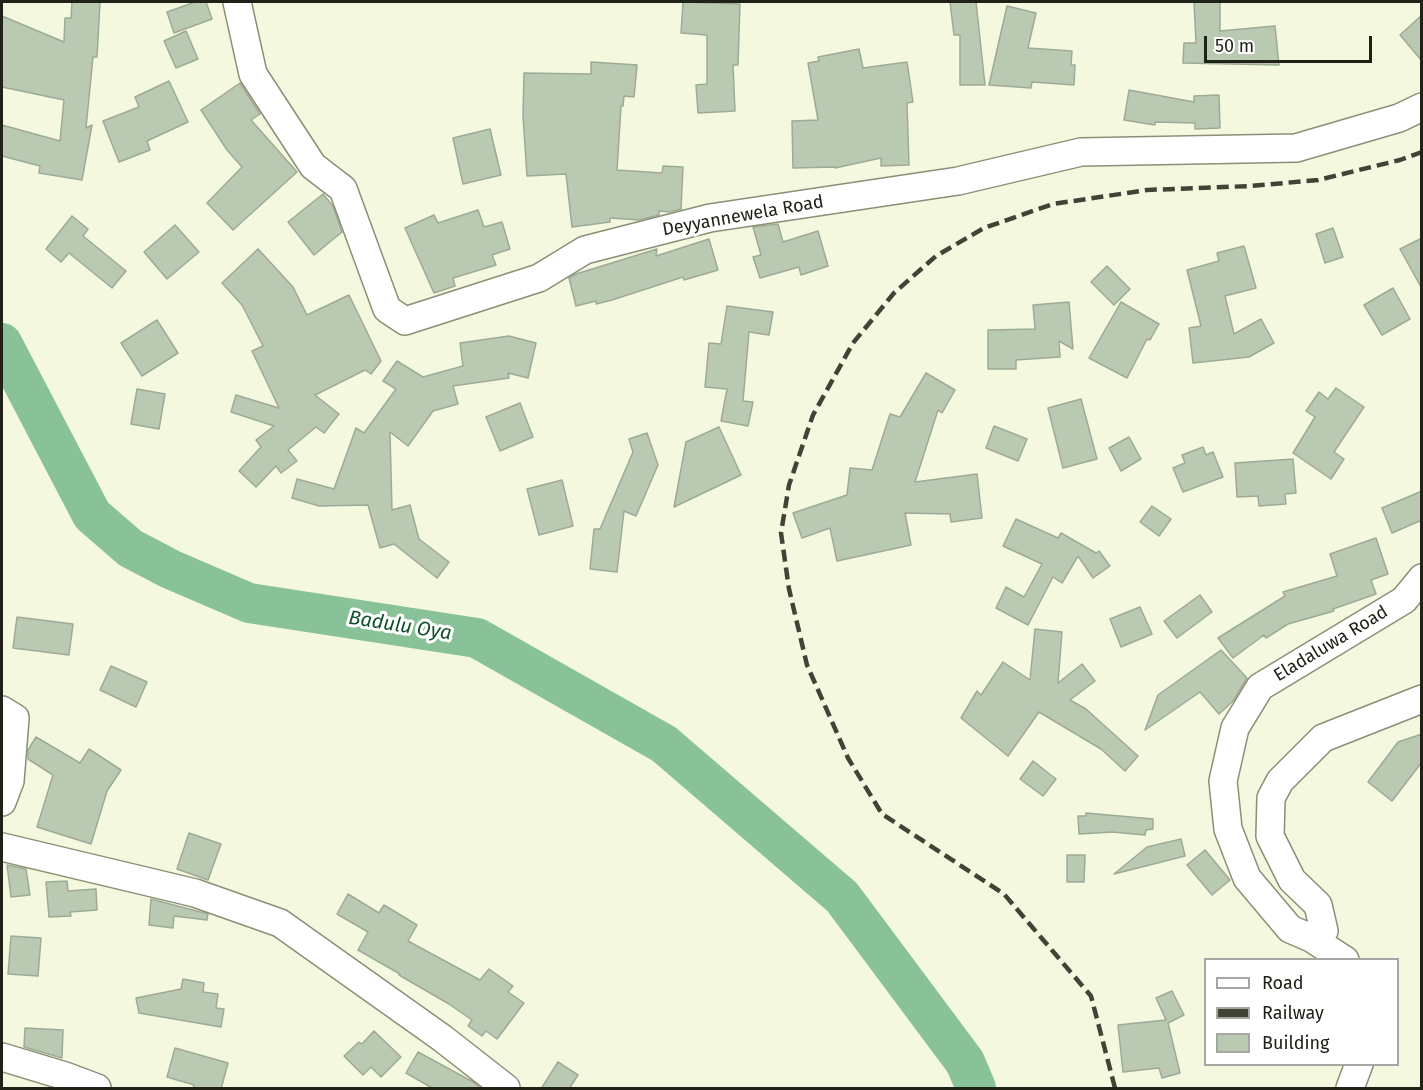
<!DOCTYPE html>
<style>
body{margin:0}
#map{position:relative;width:1423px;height:1090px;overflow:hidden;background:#f3f8de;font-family:"Fira Sans",sans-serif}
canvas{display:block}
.frame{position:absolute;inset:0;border:3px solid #202218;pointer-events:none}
.legend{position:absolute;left:1204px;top:958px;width:195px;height:108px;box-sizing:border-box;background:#fff;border:2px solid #a6a7a3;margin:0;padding:8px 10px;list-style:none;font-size:18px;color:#202218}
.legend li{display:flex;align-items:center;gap:12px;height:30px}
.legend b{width:30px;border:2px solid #a6a7a3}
.scale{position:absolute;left:1204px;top:36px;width:168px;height:27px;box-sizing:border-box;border:3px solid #202218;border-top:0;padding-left:8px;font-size:18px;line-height:21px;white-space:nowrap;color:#202218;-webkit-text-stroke:4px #fff;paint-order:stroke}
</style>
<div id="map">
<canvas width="1423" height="1090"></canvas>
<div class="frame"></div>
<ul class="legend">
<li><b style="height:8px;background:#fff"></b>Road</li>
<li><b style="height:8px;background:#414337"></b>Railway</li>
<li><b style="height:16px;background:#bac9b2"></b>Building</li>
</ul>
<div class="scale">50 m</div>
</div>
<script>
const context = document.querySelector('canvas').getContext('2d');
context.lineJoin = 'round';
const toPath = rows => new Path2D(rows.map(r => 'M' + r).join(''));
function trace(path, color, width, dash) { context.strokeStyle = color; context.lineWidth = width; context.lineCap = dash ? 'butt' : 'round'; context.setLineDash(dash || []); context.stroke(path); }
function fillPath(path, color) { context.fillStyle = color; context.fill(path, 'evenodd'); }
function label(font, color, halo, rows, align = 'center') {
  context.font = font + ' "Fira Sans",sans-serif'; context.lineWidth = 6; context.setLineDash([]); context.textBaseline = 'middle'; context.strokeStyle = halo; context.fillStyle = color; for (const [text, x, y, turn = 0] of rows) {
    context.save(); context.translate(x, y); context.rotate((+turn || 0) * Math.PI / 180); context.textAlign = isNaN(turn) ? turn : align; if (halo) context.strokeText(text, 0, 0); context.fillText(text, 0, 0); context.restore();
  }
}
const river = toPath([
 [2,343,92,515,130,548,170,569,249,603,477,638,664,744,842,897,965,1062,976,1088]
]);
const building = toPath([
 [72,2,100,2,97,57,93,57,86,128,92,125,82,180,39,173,40,166,2,156,2,125,60,141,64,100,2,87,2,16,64,42,65,18,71,18,72,2],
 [195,2,206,2,212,19,174,33,167,12,195,2],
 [683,2,740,4,738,65,733,65,735,111,698,113,696,85,707,84,707,35,681,33,683,2],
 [950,2,976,2,985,85,960,85,960,35,954,35,950,2],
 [1194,2,1220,2,1220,31,1275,26,1279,65,1183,63,1184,43,1196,43,1194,2],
 [1007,6,1036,13,1028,48,1072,51,1071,65,1075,65,1074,85,1032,82,1031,88,989,85,1007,6],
 [1422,15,1422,61,1400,35,1422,15],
 [186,31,198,59,176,68,164,41,186,31],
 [859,49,863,68,907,62,913,102,907,103,909,165,881,166,881,158,835,168,835,167,793,168,792,121,818,120,808,63,819,61,818,57,859,49],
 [591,62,637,65,634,97,624,96,623,106,621,106,617,170,662,173,663,166,683,167,681,209,670,212,659,211,659,215,639,220,610,218,610,222,572,227,566,174,527,176,523,116,524,73,591,74,591,62],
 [169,81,188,122,147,141,150,150,119,162,103,121,139,107,135,97,169,81],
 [240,83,260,114,251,120,297,172,233,230,207,203,242,167,227,150,201,110,240,83],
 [1129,90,1194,102,1194,96,1219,95,1220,128,1195,129,1195,123,1155,122,1155,125,1124,120,1129,90],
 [490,129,501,175,463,184,453,138,490,129],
 [323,194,333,206,342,232,314,255,288,222,323,194],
 [478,210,484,227,502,222,510,249,492,255,496,265,453,278,455,286,434,293,405,228,434,215,438,223,478,210],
 [72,216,88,229,83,236,126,271,112,288,69,253,61,262,46,249,72,216],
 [778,224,783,242,818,231,828,266,801,275,799,267,760,278,753,257,761,255,753,227,778,224],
 [175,225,199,252,167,279,144,252,175,225],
 [1333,228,1343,257,1325,263,1316,234,1333,228],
 [1422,238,1422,289,1400,249,1422,238],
 [709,239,718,270,684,280,683,277,612,300,596,304,596,301,576,306,569,278,576,274,657,249,656,256,709,239],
 [1244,246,1256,288,1225,296,1234,334,1261,319,1274,343,1249,357,1193,363,1189,328,1201,326,1187,270,1219,261,1217,253,1244,246],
 [258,249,293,287,307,315,349,295,381,361,371,374,365,370,315,395,339,414,324,433,316,427,288,450,297,461,281,473,276,466,256,487,239,471,261,447,256,440,274,426,231,412,236,395,279,408,252,351,263,346,242,305,222,283,258,249],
 [1107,266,1130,289,1114,305,1091,282,1107,266],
 [1393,288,1410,319,1382,335,1364,305,1393,288],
 [1069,302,1073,349,1059,341,1060,357,1016,360,1016,369,988,369,988,330,1035,329,1033,305,1069,302],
 [1121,302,1159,324,1150,340,1147,339,1127,378,1089,358,1121,302],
 [727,306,773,312,769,335,749,332,743,401,753,402,748,426,721,421,727,389,705,387,709,343,721,344,727,306],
 [157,320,178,353,142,376,121,343,157,320],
 [509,336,536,343,528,378,508,373,509,378,453,386,458,404,433,411,408,446,390,432,392,510,410,505,419,539,449,562,437,578,394,544,380,548,368,505,319,506,292,498,297,479,334,489,356,428,364,433,396,389,383,381,397,361,423,377,463,366,460,343,509,336],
 [926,373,955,390,942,413,938,410,915,482,977,474,982,518,951,522,950,514,905,513,911,545,837,561,830,528,802,538,793,513,847,495,850,468,872,470,890,414,900,417,926,373],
 [1336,388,1364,407,1334,452,1344,459,1331,479,1293,453,1315,417,1306,411,1319,392,1328,399,1336,388],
 [137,389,165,394,159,429,131,424,137,389],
 [1081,399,1097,459,1063,468,1048,408,1081,399],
 [520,403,533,437,500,451,486,417,520,403],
 [994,426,1027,439,1018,461,986,448,994,426],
 [719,427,741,475,674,507,686,442,719,427],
 [647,433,658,465,636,516,624,511,617,572,590,569,594,529,600,529,633,452,629,439,647,433],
 [1129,437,1141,459,1121,471,1109,448,1129,437],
 [1203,447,1206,455,1213,452,1223,477,1183,492,1173,468,1185,463,1182,455,1203,447],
 [1293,459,1296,493,1285,494,1286,504,1259,506,1258,496,1237,497,1235,463,1293,459],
 [562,480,573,526,539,535,527,489,562,480],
 [1422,491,1422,520,1392,533,1382,508,1422,491],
 [1152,506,1171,519,1159,536,1140,522,1152,506],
 [1016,519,1058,538,1061,533,1096,553,1099,551,1110,566,1093,578,1078,556,1062,583,1053,577,1028,625,996,608,1006,587,1024,597,1042,564,1003,546,1016,519],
 [1376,538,1388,574,1371,580,1376,594,1333,609,1334,611,1288,624,1266,638,1264,635,1233,658,1218,638,1285,596,1283,592,1337,576,1330,554,1376,538],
 [1200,595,1212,612,1177,638,1164,621,1200,595],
 [1140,607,1152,634,1121,647,1110,619,1140,607],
 [17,617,73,624,69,655,13,648,17,617],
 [1035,629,1062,632,1058,683,1082,664,1095,681,1070,700,1086,709,1138,756,1125,771,1101,749,1039,712,1008,756,961,718,977,691,981,695,1003,662,1030,680,1035,629],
 [1221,650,1247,678,1233,701,1219,714,1200,692,1145,730,1158,695,1221,650],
 [111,666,147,682,136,707,100,690,111,666],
 [1422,734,1422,762,1392,801,1368,782,1398,742,1422,734],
 [36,737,80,763,89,749,121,770,107,791,91,844,37,827,53,775,28,759,28,750,36,737],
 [1033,761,1056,779,1043,796,1020,779,1033,761],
 [1086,813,1153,819,1153,829,1146,830,1145,835,1112,832,1079,834,1078,816,1086,816,1086,813],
 [189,833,221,844,208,880,177,869,189,833],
 [1181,839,1185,856,1114,874,1147,847,1181,839],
 [1205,850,1230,880,1212,895,1187,865,1205,850],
 [1067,855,1085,855,1084,882,1067,882,1067,855],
 [7,865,26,869,30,895,11,897,7,865],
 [67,881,68,891,96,889,97,910,70,912,71,916,49,917,46,882,67,881],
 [348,894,379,913,384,905,417,925,408,941,480,980,489,969,513,986,508,992,524,1003,497,1039,486,1031,482,1036,468,1026,472,1020,449,1004,399,975,400,974,358,950,368,932,337,914,348,894],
 [151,899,208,914,207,920,174,916,173,928,149,925,151,899],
 [11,936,41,938,38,976,8,974,11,936],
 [183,979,204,983,203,992,218,994,216,1008,224,1009,221,1027,139,1013,136,998,181,989,183,979],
 [1172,991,1184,1015,1168,1023,1180,1073,1162,1078,1159,1068,1123,1072,1118,1025,1166,1020,1156,998,1172,991],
 [25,1028,63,1030,62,1058,24,1047,25,1028],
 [374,1031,401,1057,381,1077,371,1067,363,1075,344,1056,359,1042,362,1044,374,1031],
 [175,1048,228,1063,221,1089,193,1089,194,1085,167,1077,175,1048],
 [418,1052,475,1083,481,1089,434,1089,406,1073,418,1052],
 [558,1062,578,1075,569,1089,541,1089,558,1062]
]);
const minor = toPath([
 [237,2,253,74,313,166,343,189,387,309,405,321,539,278,585,250,710,218,958,181,1081,152,1296,148,1399,118,1422,107],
 [1422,578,1404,600,1260,687,1235,728,1223,781,1228,829,1247,878,1290,929,1311,938,1324,931,1318,905,1292,880,1270,836,1271,798,1280,781,1323,738,1422,699],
 [2,710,15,718,10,781,2,802],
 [2,847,195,893,280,923,442,1038,506,1088],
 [1311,938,1345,960],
 [2,1057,65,1076,97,1088],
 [1350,1088,1359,1064]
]);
const rail = toPath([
 [1115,1088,1091,996,1004,894,882,814,848,758,807,665,789,589,781,533,789,485,813,415,853,343,894,293,936,256,984,228,1053,204,1147,190,1251,186,1318,180,1400,160,1422,152]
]);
const streetNames = [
 ["Deyyannewela Road",743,216,-10],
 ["Eladaluwa Road",1331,644,-31]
];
const waterNames = [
 ["Badulu Oya",400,626,9]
];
trace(river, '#89c199', 40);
fillPath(building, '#bac9b2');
trace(building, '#9dab96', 1.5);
trace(minor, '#8b8f77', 30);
trace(minor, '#fff', 27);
trace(rail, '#414337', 4.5, [12, 6]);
label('18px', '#202218', '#fff', streetNames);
label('italic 20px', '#0f512c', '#fff', waterNames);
</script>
